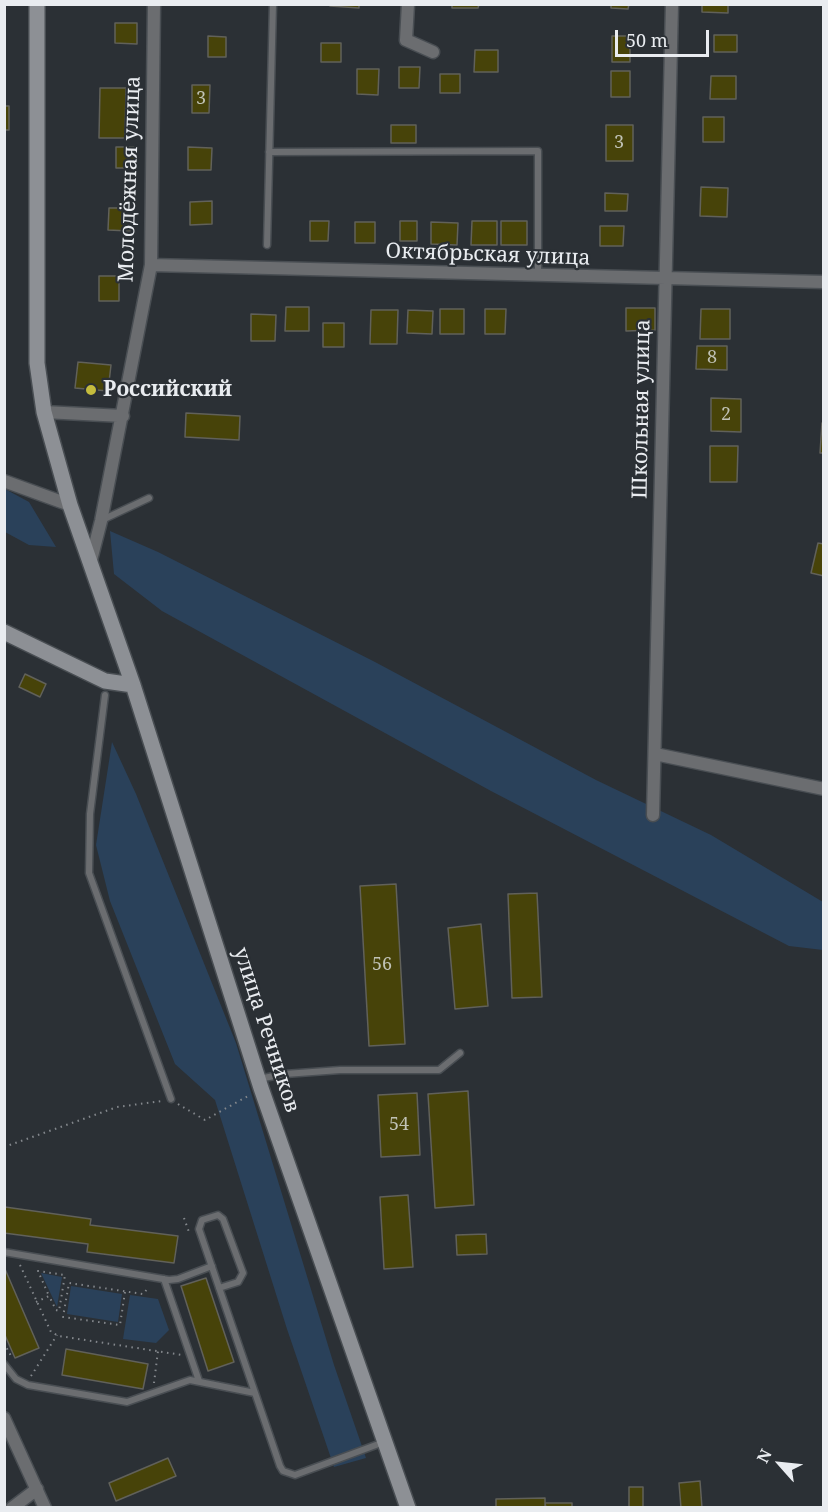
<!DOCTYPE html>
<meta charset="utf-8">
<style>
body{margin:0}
#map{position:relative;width:828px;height:1512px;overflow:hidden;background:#2b3035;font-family:"Noto Serif",serif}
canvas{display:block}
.frame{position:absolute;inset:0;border:6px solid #e9ecf0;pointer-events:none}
.north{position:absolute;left:750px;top:1434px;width:60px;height:60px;-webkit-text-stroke:4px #2b3035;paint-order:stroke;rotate:297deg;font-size:16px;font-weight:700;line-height:24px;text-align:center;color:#e9ecf0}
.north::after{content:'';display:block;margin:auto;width:21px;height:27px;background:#e9ecf0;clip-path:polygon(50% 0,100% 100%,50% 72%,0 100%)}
.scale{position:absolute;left:615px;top:30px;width:94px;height:27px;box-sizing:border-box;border:3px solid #e9ecf0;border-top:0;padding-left:8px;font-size:18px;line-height:21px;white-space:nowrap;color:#e9ecf0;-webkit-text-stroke:4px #2b3035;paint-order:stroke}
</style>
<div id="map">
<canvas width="828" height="1512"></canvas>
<div class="frame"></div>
<div class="north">N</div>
<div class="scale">50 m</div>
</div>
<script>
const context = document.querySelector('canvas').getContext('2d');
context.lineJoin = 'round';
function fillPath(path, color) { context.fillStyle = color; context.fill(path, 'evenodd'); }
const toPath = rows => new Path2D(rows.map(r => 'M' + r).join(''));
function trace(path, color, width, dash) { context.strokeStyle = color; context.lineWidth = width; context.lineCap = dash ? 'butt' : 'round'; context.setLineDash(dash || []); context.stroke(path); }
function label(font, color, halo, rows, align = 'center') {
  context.font = font + ' "Noto Serif",serif'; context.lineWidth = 4.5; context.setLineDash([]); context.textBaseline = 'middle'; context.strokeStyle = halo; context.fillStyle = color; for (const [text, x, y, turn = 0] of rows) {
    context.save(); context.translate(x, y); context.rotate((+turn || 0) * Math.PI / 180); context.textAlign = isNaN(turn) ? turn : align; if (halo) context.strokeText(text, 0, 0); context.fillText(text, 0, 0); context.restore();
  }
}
const green = toPath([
 [5,489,29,502,56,547,29,545,5,532],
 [110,531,158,552,375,662,596,780,711,835,823,902,823,950,789,946,491,791,162,611,114,574],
 [112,742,136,794,236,1043,334,1365,366,1458,334,1467,287,1329,215,1100,175,1064,110,901,96,845],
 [41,1273,62,1277,57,1307],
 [71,1286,122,1294,118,1322,67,1314],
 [130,1295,158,1299,169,1330,156,1343,123,1339]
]);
const building = toPath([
 [330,4,359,4,359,8,330,6,330,4],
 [452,4,479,4,478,8,452,8,452,4],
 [611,4,629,4,628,9,611,8,611,4],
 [702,4,728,4,728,13,702,12,702,4],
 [115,23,137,23,137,44,115,43,115,23],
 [714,35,737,35,737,52,714,52,714,35],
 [208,36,226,37,226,57,208,57,208,36],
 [612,36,630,36,630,62,612,62,612,36],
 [321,43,341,43,341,62,321,62,321,43],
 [475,50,498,50,498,72,474,72,475,50],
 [399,67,420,67,419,88,399,88,399,67],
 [357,69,379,69,378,95,357,94,357,69],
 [611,71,630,71,630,97,611,97,611,71],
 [440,74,460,74,460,93,440,93,440,74],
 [711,76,736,76,736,99,710,99,711,76],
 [192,85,210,85,209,113,192,113,192,85],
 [100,88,126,88,125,138,99,138,100,88],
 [4,106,9,106,9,130,4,130,4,106],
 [703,117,724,117,724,142,703,142,703,117],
 [391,125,416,125,416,143,391,143,391,125],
 [606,125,633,125,633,161,606,161,606,125],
 [116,147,137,147,137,168,116,168,116,147],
 [188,147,212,148,211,170,188,170,188,147],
 [701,187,728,188,727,217,700,216,701,187],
 [605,193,628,194,627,211,605,211,605,193],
 [212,201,212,224,190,225,190,202,212,201],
 [109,208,130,208,130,231,108,230,109,208],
 [310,221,329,221,328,241,310,241,310,221],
 [400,221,417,221,417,241,400,241,400,221],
 [472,221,497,221,497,245,471,245,472,221],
 [501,221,527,221,527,245,501,245,501,221],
 [355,222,375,222,375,243,355,243,355,222],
 [431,222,458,223,457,245,431,244,431,222],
 [600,226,624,226,623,246,600,246,600,226],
 [99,276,119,276,119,301,99,301,99,276],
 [286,307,309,307,309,331,285,331,286,307],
 [626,308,655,308,655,330,626,331,626,308],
 [440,309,464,309,464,334,440,334,440,309],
 [485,309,506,309,505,334,485,334,485,309],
 [701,309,730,309,730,339,700,339,701,309],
 [371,310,398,310,397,344,370,344,371,310],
 [408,310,433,311,432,334,407,333,408,310],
 [251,314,276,315,275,341,251,341,251,314],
 [323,323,344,323,344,347,323,347,323,323],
 [697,346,727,346,727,370,696,369,697,346],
 [78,362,111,365,108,391,75,388,78,362],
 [711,398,741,399,741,432,711,431,711,398],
 [186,413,240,416,239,440,185,437,186,413],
 [822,423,824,423,824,453,820,453,822,423],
 [710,446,738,446,737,482,710,482,710,446],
 [818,543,824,544,824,576,811,573,818,543],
 [25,674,46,684,40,697,19,687,25,674],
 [396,884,405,1044,369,1046,360,886,396,884],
 [537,893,542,997,512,998,508,894,537,893],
 [481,924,488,1006,455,1009,448,928,481,924],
 [468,1091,474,1205,435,1208,428,1094,468,1091],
 [417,1093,420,1155,381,1157,378,1095,417,1093],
 [408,1195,413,1267,384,1269,380,1197,408,1195],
 [5,1207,91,1219,90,1225,178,1236,174,1263,87,1252,88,1244,4,1233,5,1207],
 [486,1234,487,1254,457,1255,456,1235,486,1234],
 [5,1269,39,1348,15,1358,4,1333,5,1269],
 [206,1278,234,1362,208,1371,181,1286,206,1278],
 [66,1349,148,1364,143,1389,62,1375,66,1349],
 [168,1458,176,1476,116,1501,109,1483,168,1458],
 [700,1481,702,1508,681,1508,679,1483,700,1481],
 [629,1487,643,1487,643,1508,629,1508,629,1487],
 [545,1498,545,1508,496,1508,496,1499,545,1498],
 [545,1503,572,1503,572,1508,546,1508,545,1503]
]);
const path = toPath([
 [178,1104,205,1120,248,1096],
 [4,1147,117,1107,162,1101],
 [184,1218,190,1235],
 [20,1265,51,1332,59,1336,182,1355],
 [125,1292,120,1325,63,1317,69,1283,143,1294,149,1287],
 [36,1302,49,1296,56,1310,59,1311,65,1275,38,1271,49,1296],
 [4,1343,11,1356],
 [31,1376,57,1335],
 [154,1383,158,1351]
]);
const lane = toPath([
 [269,152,538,151,538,276],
 [267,245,273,4],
 [102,520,149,498],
 [105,695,90,814,89,873,171,1099],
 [258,1079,285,1074,340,1070,439,1070,460,1053],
 [4,1252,169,1280,178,1279,212,1266],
 [164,1279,199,1381],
 [219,1288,238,1282,243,1273,223,1219,218,1215,202,1220,199,1229,280,1466,283,1471,295,1475,384,1442],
 [4,1364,16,1379,28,1385,127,1402,190,1380,255,1393]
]);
const street = toPath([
 [408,4,406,40,433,52],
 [151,265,824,282],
 [44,412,123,416],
 [4,481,70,505],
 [90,564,101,521,151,265,154,4],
 [655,754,824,789],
 [653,815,672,4],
 [4,1418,45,1508],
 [12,1508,37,1489]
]);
const secondary = toPath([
 [37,4,37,363,44,412,70,505,133,685,261,1088,408,1508],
 [4,632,105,681,133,685]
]);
const markers = [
 [91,390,6,"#c5bc3d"]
];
const numberNames = [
 ["3",201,99],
 ["3",619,143],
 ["8",712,358],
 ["2",726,415],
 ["56",382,965],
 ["54",399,1125]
];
const streetNames = [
 ["Молодёжная улица",130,179,-88],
 ["Октябрьская улица",488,255,2],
 ["Школьная улица",642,409,-89],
 ["улица Речников",266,1030,72]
];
const poiNames = [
 ["Российский",103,390]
];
fillPath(green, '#2a415a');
fillPath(building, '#474309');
trace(building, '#61615a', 1.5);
trace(lane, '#494e53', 9);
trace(street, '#494e53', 15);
trace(secondary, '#494e53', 18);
trace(path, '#84888d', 2, [1.5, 4.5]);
trace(lane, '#6b6d70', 6);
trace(street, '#6b6d70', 12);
trace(secondary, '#8d9095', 15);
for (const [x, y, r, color] of markers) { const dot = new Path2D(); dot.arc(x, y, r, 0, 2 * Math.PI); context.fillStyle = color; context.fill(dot); trace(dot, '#2b3035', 2); }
label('18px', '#c0c2b6', null, numberNames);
label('21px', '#e9ecf0', '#2b3035', streetNames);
label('bold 21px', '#e9ecf0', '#2b3035', poiNames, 'left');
</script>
